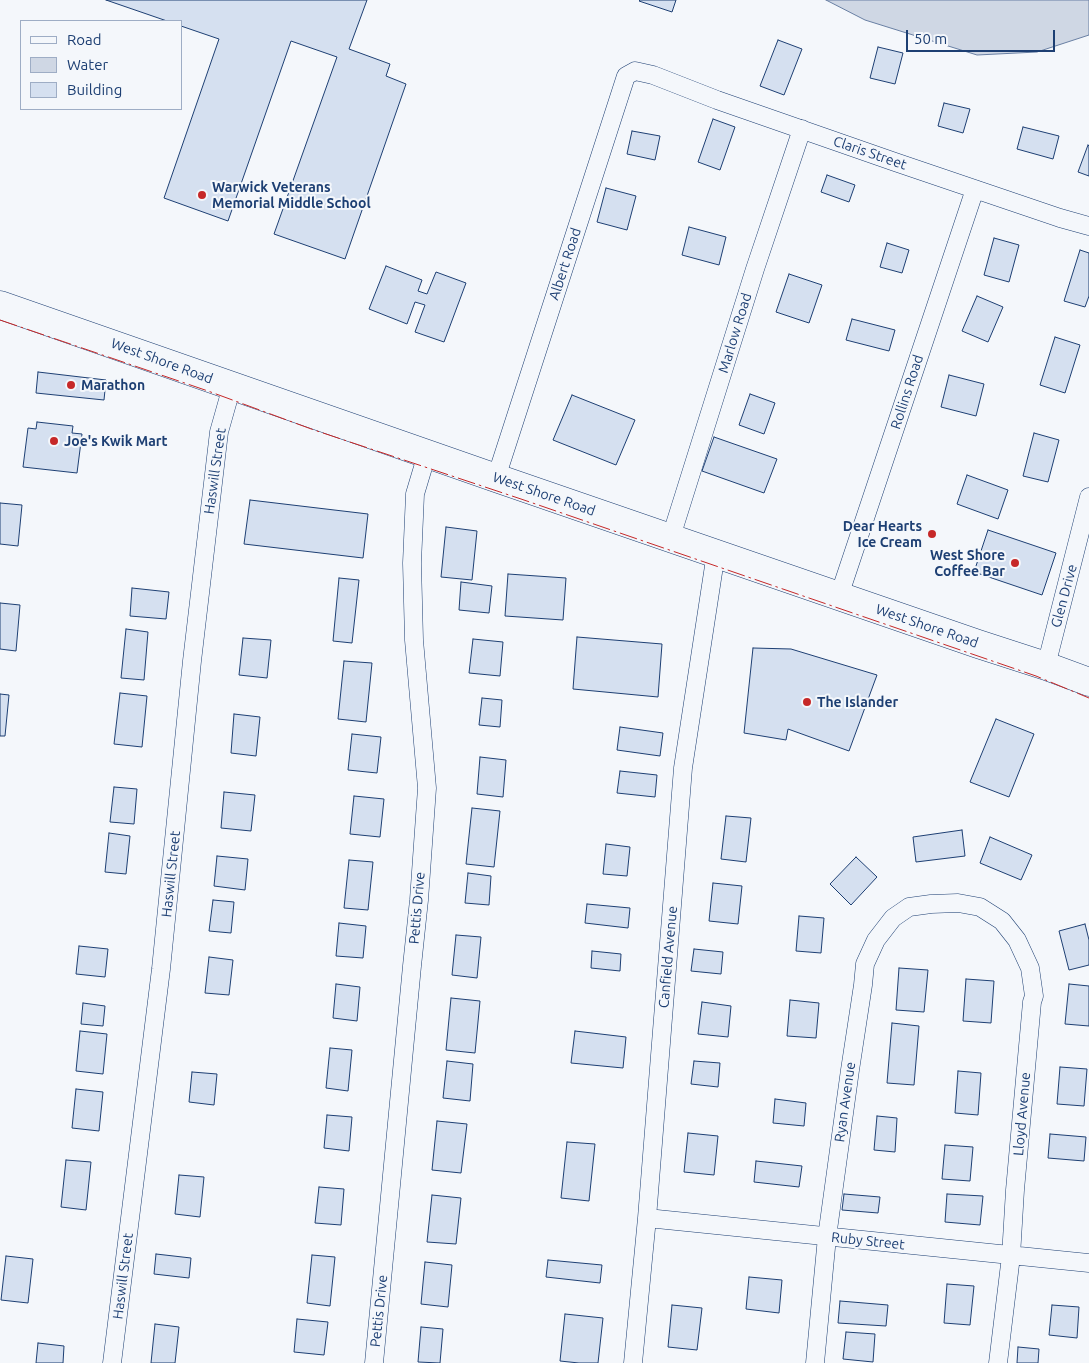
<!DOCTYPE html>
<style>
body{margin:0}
#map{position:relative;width:1089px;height:1363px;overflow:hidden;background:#f4f7fb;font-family:Ubuntu,sans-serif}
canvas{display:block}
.legend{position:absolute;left:20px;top:20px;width:162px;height:90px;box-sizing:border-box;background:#f4f7fb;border:1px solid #9eadc5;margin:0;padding:6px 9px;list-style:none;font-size:15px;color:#1d3f73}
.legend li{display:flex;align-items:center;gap:10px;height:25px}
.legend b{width:25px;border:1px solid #9eadc5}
.scale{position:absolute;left:906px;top:30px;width:149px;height:22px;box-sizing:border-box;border:2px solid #1d3f73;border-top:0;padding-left:6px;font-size:15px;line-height:18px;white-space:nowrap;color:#1d3f73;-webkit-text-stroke:4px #f4f7fb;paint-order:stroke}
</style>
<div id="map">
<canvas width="1089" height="1363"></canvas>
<ul class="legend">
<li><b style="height:6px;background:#f4f7fb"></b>Road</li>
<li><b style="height:14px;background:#cfd7e4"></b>Water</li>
<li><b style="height:14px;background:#d5e0f0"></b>Building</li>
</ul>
<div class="scale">50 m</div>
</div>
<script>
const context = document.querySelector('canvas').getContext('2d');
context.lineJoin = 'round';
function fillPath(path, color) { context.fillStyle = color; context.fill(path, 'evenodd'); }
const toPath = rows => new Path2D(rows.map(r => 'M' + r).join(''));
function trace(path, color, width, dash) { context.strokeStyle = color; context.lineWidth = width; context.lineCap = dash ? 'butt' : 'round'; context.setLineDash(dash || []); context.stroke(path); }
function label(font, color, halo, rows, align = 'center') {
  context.font = font + ' Ubuntu,sans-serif'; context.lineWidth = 4; context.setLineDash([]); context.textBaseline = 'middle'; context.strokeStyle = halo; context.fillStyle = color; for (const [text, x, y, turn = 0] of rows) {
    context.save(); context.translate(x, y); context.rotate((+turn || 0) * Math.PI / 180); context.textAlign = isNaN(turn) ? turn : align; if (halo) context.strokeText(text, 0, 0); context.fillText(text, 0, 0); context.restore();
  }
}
const water = toPath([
 [826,0,1089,0,1089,35,1037,52,977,55,865,20,826,0]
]);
const building = toPath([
 [106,0,367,0,349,49,390,64,386,76,406,84,345,259,274,234,337,57,291,41,228,221,164,198,219,39,181,26,181,21,167,21,106,0],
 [640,0,676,0,672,12,639,1,640,0],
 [778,40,802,49,784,95,760,86,778,40],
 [878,47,903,53,895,84,870,78,878,47],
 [944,103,970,109,963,133,938,126,944,103],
 [713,119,735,127,720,170,698,162,713,119],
 [1023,127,1059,136,1053,159,1017,149,1023,127],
 [632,131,660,136,655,160,627,154,632,131],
 [1088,145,1089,146,1089,176,1078,172,1088,145],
 [827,175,855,185,849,202,821,192,827,175],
 [606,188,636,196,627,230,597,222,606,188],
 [689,227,726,237,719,265,682,255,689,227],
 [994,238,1019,245,1009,282,984,275,994,238],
 [887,243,909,250,902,273,880,267,887,243],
 [1080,250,1089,253,1089,296,1085,307,1064,301,1080,250],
 [386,266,422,280,418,291,427,294,436,272,466,283,444,342,415,332,425,305,415,302,407,324,369,309,386,266],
 [789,274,822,285,809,323,776,312,789,274],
 [977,296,1003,307,988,342,962,331,977,296],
 [852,319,895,330,889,351,846,340,852,319],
 [1055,337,1080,345,1065,393,1040,385,1055,337],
 [38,372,106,380,104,400,36,393,38,372],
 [949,375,984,384,976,416,941,407,949,375],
 [750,394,775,403,764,434,739,425,750,394],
 [572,395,635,420,616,465,553,440,572,395],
 [37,422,73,426,72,433,82,434,77,473,23,467,28,428,36,429,37,422],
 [1034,433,1059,440,1048,482,1023,476,1034,433],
 [714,437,777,459,764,493,702,471,714,437],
 [967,475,1008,490,998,519,957,504,967,475],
 [250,500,368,514,363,558,244,544,250,500],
 [0,503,22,505,18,546,0,544,0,503],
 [446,527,477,531,472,580,441,577,446,527],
 [988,530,1056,553,1042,595,974,572,988,530],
 [508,574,566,578,563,620,505,616,508,574],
 [339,578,359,580,352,643,333,641,339,578],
 [461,582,492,586,489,613,459,610,461,582],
 [132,588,169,592,166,619,130,616,132,588],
 [0,603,20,605,16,651,0,649,0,603],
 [126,629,148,632,144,680,121,678,126,629],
 [577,637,662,644,658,697,573,689,577,637],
 [243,638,271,640,267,678,239,675,243,638],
 [473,639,503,642,500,676,469,673,473,639],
 [753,648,791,649,877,675,849,751,788,729,786,740,744,733,753,648],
 [344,661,372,663,366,722,338,719,344,661],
 [120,693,147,696,142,747,114,744,120,693],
 [0,694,9,695,5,736,0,736,0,694],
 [482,698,502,700,500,727,479,725,482,698],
 [234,714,260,717,256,756,231,753,234,714],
 [996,719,1034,734,1009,797,970,782,996,719],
 [620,727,663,733,660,756,617,750,620,727],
 [352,734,381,737,377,773,348,770,352,734],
 [480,757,506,760,503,797,477,794,480,757],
 [620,771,657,775,655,797,617,793,620,771],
 [114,787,137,789,134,824,110,822,114,787],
 [224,792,255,795,251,831,221,828,224,792],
 [354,796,384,799,380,837,350,834,354,796],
 [472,808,500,811,494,867,466,864,472,808],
 [726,816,751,818,746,862,721,859,726,816],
 [962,830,965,856,916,862,913,837,962,830],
 [109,833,130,836,126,874,105,872,109,833],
 [990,837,1032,855,1021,880,980,863,990,837],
 [606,844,630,847,627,876,603,874,606,844],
 [217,856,248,859,245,890,214,886,217,856],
 [856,857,877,877,851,905,830,884,856,857],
 [349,860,373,862,368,910,344,908,349,860],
 [468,873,491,876,489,905,465,903,468,873],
 [713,883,742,886,738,924,709,921,713,883],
 [213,900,234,902,231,933,209,931,213,900],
 [587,904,630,908,628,928,585,923,587,904],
 [799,916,824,918,821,953,796,951,799,916],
 [339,923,366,926,363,958,336,956,339,923],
 [1085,924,1089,940,1089,965,1069,970,1059,931,1085,924],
 [456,935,481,937,477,978,452,975,456,935],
 [79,946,108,949,105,977,76,974,79,946],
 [694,949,723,952,721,974,691,971,694,949],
 [592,951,621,954,620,971,591,968,592,951],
 [209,957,233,960,229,995,205,993,209,957],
 [899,968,928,970,924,1012,896,1010,899,968],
 [966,979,994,981,991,1023,963,1021,966,979],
 [336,984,360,987,357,1021,333,1018,336,984],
 [1069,984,1089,986,1089,1026,1065,1024,1069,984],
 [451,998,480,1001,475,1053,446,1050,451,998],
 [790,1000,819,1003,816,1038,787,1036,790,1000],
 [702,1002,731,1006,728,1037,698,1034,702,1002],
 [83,1003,105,1006,103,1026,81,1024,83,1003],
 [892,1023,919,1026,914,1085,887,1083,892,1023],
 [80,1031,107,1034,103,1074,76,1071,80,1031],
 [575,1031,626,1037,623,1068,571,1063,575,1031],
 [330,1048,352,1050,348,1091,326,1088,330,1048],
 [447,1061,473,1064,470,1101,443,1098,447,1061],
 [694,1061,720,1063,718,1087,691,1084,694,1061],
 [1060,1067,1087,1069,1084,1106,1057,1104,1060,1067],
 [958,1071,981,1073,978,1115,955,1113,958,1071],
 [192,1072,217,1074,214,1105,189,1102,192,1072],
 [76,1089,103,1092,99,1131,72,1128,76,1089],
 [775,1099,806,1103,804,1126,773,1123,775,1099],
 [327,1115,352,1117,349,1151,324,1148,327,1115],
 [877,1116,897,1118,895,1152,874,1150,877,1116],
 [437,1121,467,1124,461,1173,432,1170,437,1121],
 [688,1133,718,1136,714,1175,684,1172,688,1133],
 [1050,1134,1086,1137,1084,1161,1048,1158,1050,1134],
 [567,1142,595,1144,589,1201,561,1198,567,1142],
 [945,1145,973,1147,970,1181,942,1179,945,1145],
 [66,1160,91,1162,86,1210,61,1207,66,1160],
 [756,1161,802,1166,799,1187,754,1182,756,1161],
 [179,1175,204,1177,200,1217,175,1214,179,1175],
 [319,1187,344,1189,341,1225,315,1223,319,1187],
 [844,1194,880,1197,878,1213,842,1210,844,1194],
 [947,1194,983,1196,980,1225,945,1222,947,1194],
 [432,1195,461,1198,456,1244,427,1242,432,1195],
 [156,1254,191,1258,189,1278,154,1274,156,1254],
 [312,1255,335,1257,330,1306,307,1303,312,1255],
 [6,1256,33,1259,28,1303,1,1300,6,1256],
 [548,1260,602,1265,600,1283,546,1277,548,1260],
 [425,1262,452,1265,448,1307,421,1304,425,1262],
 [749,1277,782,1280,779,1313,746,1309,749,1277],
 [947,1284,974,1286,970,1325,944,1323,947,1284],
 [840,1301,888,1305,886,1326,838,1323,840,1301],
 [672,1305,702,1308,697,1350,668,1347,672,1305],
 [1052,1305,1079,1307,1077,1338,1049,1335,1052,1305],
 [565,1314,603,1318,598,1363,579,1363,560,1361,565,1314],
 [297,1319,328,1322,324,1355,294,1352,297,1319],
 [155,1324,179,1327,175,1363,151,1363,155,1324],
 [421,1327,443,1329,440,1363,418,1362,421,1327],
 [846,1332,875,1334,873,1362,843,1359,846,1332],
 [38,1343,64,1346,63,1363,36,1363,38,1343],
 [1018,1347,1039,1349,1038,1363,1017,1363,1018,1347]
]);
const street = toPath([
 [496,478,626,76,635,71,653,75,717,100,895,162,1060,218,1089,226],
 [671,537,755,269,802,129],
 [839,596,975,189],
 [1046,666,1089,497],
 [647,1218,1089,1263],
 [112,1363,161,969,192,661,219,432,232,386],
 [374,1363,412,966,419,900,427,788,414,640,412,563,415,494,427,454],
 [633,1363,647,1218,683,768,716,553],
 [815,1363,827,1237,850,1070,863,985,865,964,876,940,893,918,909,907,931,904,958,903,980,907,1002,921,1017,940,1030,968,1034,996,1032,1002,1015,1190,1011,1256,998,1363]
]);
const primary = toPath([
 [0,305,496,478,978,644,1046,666,1089,682]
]);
const power = toPath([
 [0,320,208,391,314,430,521,499,1036,676,1089,698]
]);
const markers = [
 [202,195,5,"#c62828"],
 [71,385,5,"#c62828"],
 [54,441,5,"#c62828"],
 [932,534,5,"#c62828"],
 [1015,563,5,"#c62828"],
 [807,702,5,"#c62828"]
];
const streetNames = [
 ["Claris Street",870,153,19],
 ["Albert Road",565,264,-72],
 ["Marlow Road",735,333,-73],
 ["West Shore Road",162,361,20],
 ["Rollins Road",907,392,-72],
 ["Haswill Street",215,471,-82],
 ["West Shore Road",544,494,19],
 ["Glen Drive",1064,596,-75],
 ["West Shore Road",927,626,19],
 ["Haswill Street",171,874,-84],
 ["Pettis Drive",417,908,-85],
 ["Canfield Avenue",668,957,-85],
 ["Ryan Avenue",845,1102,-82],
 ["Lloyd Avenue",1022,1114,-85],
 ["Ruby Street",868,1241,6],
 ["Haswill Street",123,1276,-83],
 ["Pettis Drive",379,1311,-84]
];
const poiNames = [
 ["Warwick Veterans",212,187],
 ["Memorial Middle School",212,203],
 ["Marathon",81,385],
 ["Joe's Kwik Mart",64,441],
 ["Dear Hearts",922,526,"right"],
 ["Ice Cream",922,542,"right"],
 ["West Shore",1005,555,"right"],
 ["Coffee Bar",1005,571,"right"],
 ["The Islander",817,702]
];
fillPath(water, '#cfd7e4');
trace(water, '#687fa3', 1);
fillPath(building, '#d5e0f0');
trace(building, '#1d3f73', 1);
trace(street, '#1d3f73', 19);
trace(primary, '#1d3f73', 29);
trace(street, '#f4f7fb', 18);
trace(primary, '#f4f7fb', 28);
trace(power, '#c62828', 1, [18, 4, 2.5, 4]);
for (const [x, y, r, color] of markers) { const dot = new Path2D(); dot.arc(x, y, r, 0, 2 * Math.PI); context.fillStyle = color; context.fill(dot); trace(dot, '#f4f7fb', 2); }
label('14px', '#1d3f73', '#f4f7fb', streetNames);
label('bold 14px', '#1d3f73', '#f4f7fb', poiNames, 'left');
</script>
